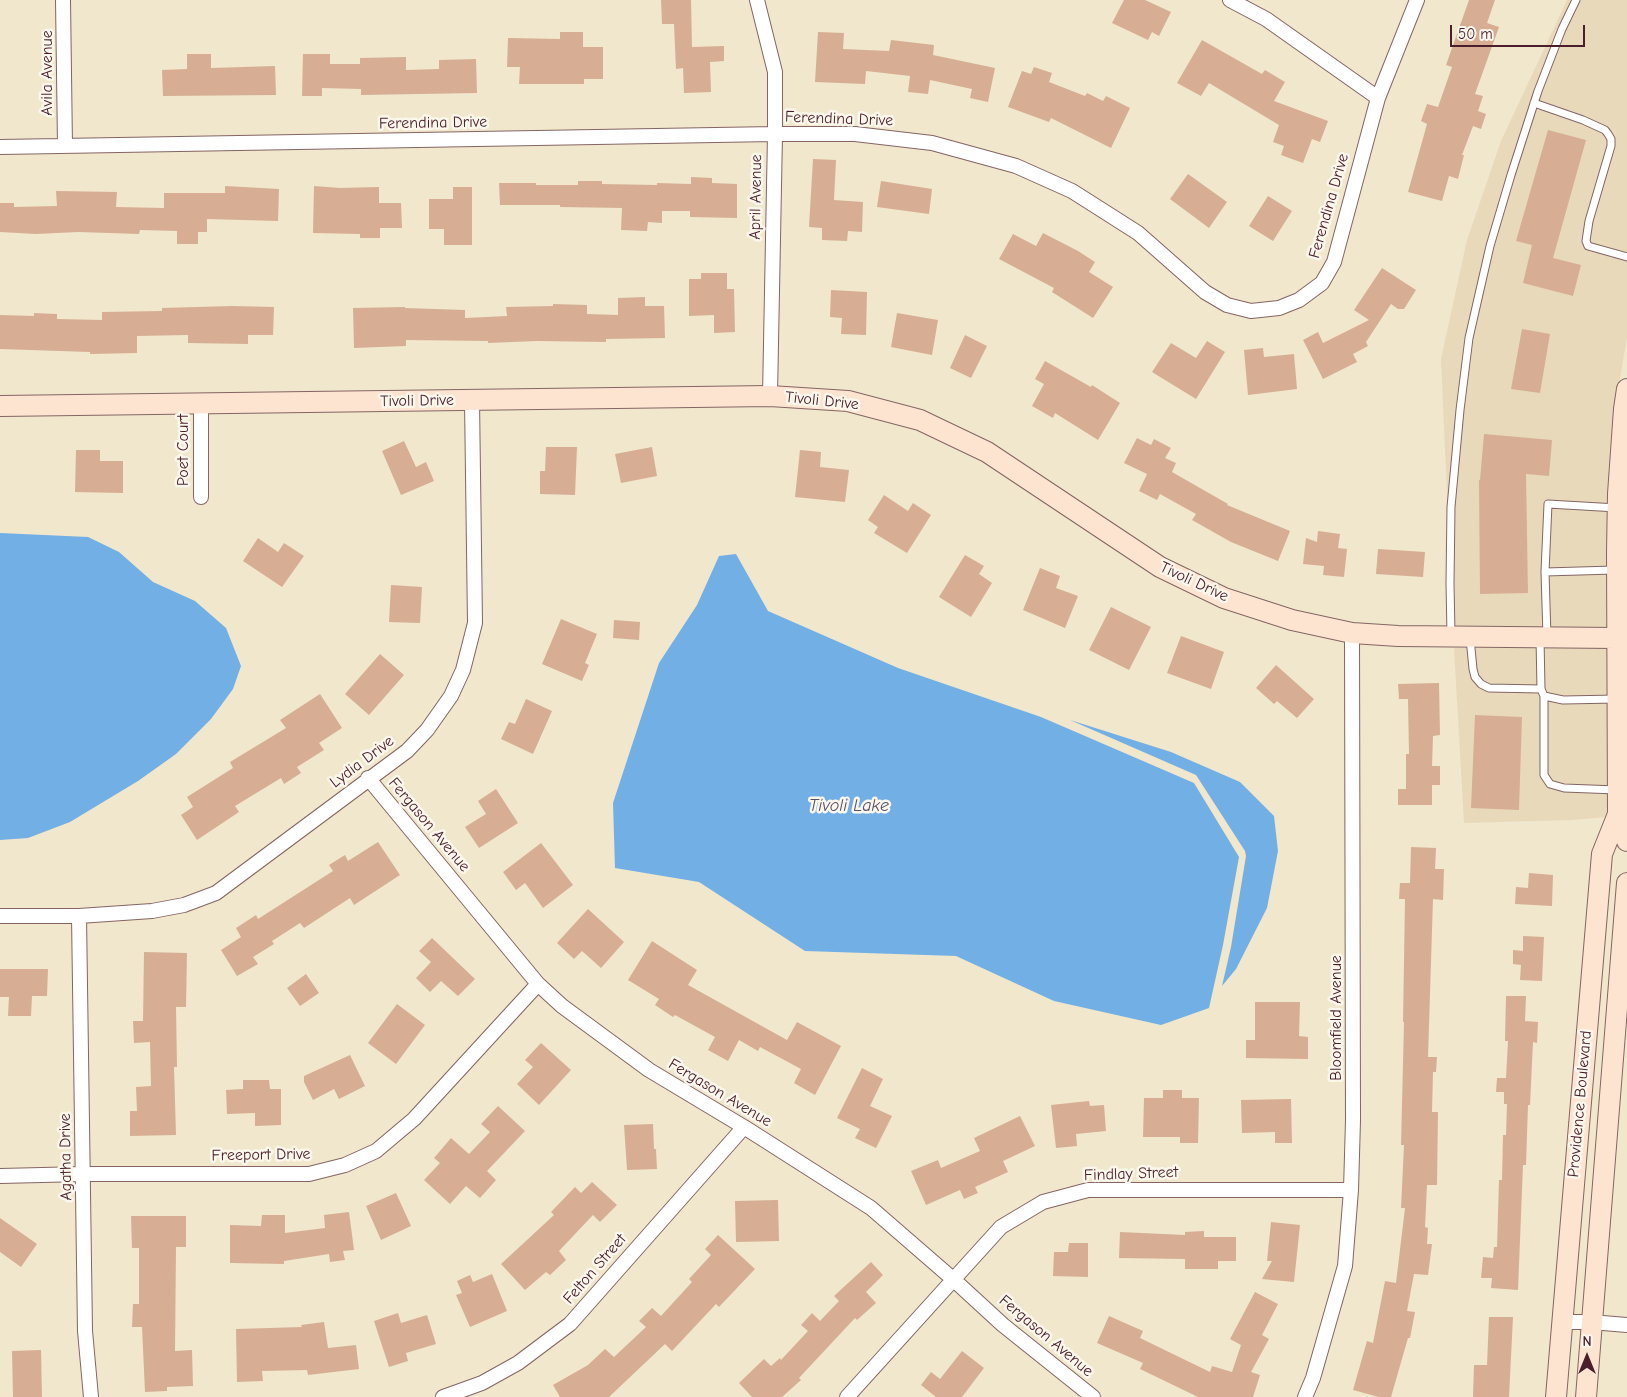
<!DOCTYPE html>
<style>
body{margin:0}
#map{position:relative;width:1627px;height:1397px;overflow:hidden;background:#f0e7cc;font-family:"Comic Neue",sans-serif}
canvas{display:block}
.north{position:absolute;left:1562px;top:1332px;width:50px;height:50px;-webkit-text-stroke:4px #fbf7ec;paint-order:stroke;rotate:0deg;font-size:14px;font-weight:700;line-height:20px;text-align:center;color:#4a1f2b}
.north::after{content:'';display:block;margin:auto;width:18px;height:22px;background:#4a1f2b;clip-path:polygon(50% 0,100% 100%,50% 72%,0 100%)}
.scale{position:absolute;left:1450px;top:25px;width:135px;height:22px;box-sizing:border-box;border:2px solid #4a1f2b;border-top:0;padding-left:6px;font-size:15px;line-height:18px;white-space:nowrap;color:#4a1f2b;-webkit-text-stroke:4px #fbf7ec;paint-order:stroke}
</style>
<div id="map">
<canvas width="1627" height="1397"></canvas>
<div class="north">N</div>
<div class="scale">50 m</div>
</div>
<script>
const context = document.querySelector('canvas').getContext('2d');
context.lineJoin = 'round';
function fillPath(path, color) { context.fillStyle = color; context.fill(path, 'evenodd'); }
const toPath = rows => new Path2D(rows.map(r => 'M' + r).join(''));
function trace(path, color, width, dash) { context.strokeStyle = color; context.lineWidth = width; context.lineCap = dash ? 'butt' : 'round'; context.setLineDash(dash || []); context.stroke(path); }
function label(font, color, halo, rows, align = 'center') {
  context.font = font + ' "Comic Neue",sans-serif'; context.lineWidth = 5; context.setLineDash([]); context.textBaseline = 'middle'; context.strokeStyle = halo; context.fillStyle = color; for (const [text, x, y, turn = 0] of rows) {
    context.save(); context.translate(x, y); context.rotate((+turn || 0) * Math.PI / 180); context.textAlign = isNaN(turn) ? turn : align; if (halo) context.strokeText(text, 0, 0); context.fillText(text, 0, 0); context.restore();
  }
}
const built = toPath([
 [1567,0,1627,0,1627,337,1615,408,1608,627,1453,627,1441,359,1467,240,1501,141],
 [1454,648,1608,648,1608,807,1606,808,1608,814,1607,817,1572,820,1464,823]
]);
const water = toPath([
 [0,533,88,537,119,552,153,582,195,601,226,628,241,666,233,689,211,719,176,754,138,781,70,822,28,838,0,840],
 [736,554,768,611,898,668,1041,717,1194,783,1239,857,1223,945,1209,1008,1161,1025,1054,1001,956,956,805,951,699,882,615,868,613,803,659,663,697,605,719,556],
 [1070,720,1171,752,1240,782,1274,816,1278,851,1267,908,1236,969,1222,986,1231,947,1246,856,1245,851,1196,775]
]);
const building = toPath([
 [661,0,691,0,692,47,724,46,724,61,710,62,711,92,684,93,683,68,676,69,674,24,662,24],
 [1124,0,1145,0,1171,12,1159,36,1152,32,1148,40,1112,23],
 [1469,0,1495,0,1487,23,1499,27,1475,94,1483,96,1478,111,1486,114,1481,129,1473,126,1462,155,1464,155,1458,179,1449,176,1442,201,1408,192,1427,124,1421,121,1427,104,1438,107,1452,67,1446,65],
 [560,32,583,32,583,47,603,47,603,79,584,79,584,84,519,84,520,67,507,67,508,38,560,39],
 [818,32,844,33,843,49,889,51,891,40,934,45,933,55,995,68,988,102,970,98,972,89,930,80,928,94,908,92,910,76,866,71,865,84,815,82],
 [1202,40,1262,74,1265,70,1285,82,1274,101,1328,121,1320,142,1312,139,1303,163,1281,155,1284,146,1273,142,1279,125,1209,83,1201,96,1177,83],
 [187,54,211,54,211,68,275,66,276,95,163,96,162,70,187,69],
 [303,54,330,54,330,64,360,64,360,58,406,57,406,70,439,69,439,60,476,59,477,93,361,95,361,89,322,88,322,96,302,96],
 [1034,67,1052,73,1049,82,1085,96,1087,93,1103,101,1106,96,1130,108,1111,148,1051,118,1049,122,1008,107,1022,71,1031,74],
 [1548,130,1586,140,1553,258,1581,265,1573,296,1523,283,1532,245,1516,241],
 [813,159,836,160,834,200,863,202,862,232,848,231,847,241,822,240,822,228,809,227],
 [1188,174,1227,202,1209,228,1170,199],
 [691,177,712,178,712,183,737,184,737,218,690,217,690,211,662,211,662,223,648,222,647,231,621,230,622,208,560,207,560,205,500,205,499,183,536,183,536,185,578,185,578,181,602,181,602,184,657,185,657,183,691,184],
 [881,181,932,189,929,214,877,207],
 [225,186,279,189,278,221,207,219,207,232,198,232,198,244,177,244,177,231,140,230,139,234,78,232,36,234,0,232,0,203,14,203,14,207,57,206,56,191,117,192,116,207,164,208,164,193,225,193],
 [314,186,340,188,379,187,379,203,401,203,402,228,380,228,380,238,360,238,360,234,313,233],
 [453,187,472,187,472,245,444,245,444,229,429,229,429,199,453,199],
 [1268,196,1292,211,1273,241,1249,226],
 [1043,233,1078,251,1095,262,1089,272,1113,287,1093,318,1052,292,1054,288,999,259,1013,234,1036,246],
 [1382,268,1416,290,1404,309,1398,309,1391,304,1366,342,1368,346,1353,354,1357,362,1323,379,1303,340,1318,332,1323,343,1369,320,1354,310],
 [701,273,727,273,727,289,734,289,735,332,714,333,714,315,689,316,689,279,701,279],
 [831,290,867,292,866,335,841,334,842,318,830,317],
 [645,297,645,306,664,306,665,338,606,339,606,342,537,341,488,343,488,341,406,340,406,346,354,348,353,308,405,307,405,308,465,310,465,318,507,316,506,307,553,306,553,304,587,305,587,314,618,315,618,298],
 [232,306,274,307,273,335,248,335,248,344,188,343,188,335,137,336,137,353,90,354,90,352,0,349,0,315,34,316,34,313,57,314,57,319,102,320,102,312,162,311,162,308],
 [897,313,938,320,932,355,891,347],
 [1522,329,1550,334,1540,393,1511,389],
 [965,335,987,346,971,378,950,368],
 [1207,341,1225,352,1196,399,1152,372,1171,343,1196,358],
 [1263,348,1264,357,1294,354,1297,389,1248,395,1244,350],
 [1045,361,1091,387,1092,385,1120,403,1098,440,1055,413,1053,418,1032,406,1044,384,1035,379],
 [1484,434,1552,440,1549,476,1526,474,1528,593,1480,594,1479,480,1480,480],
 [1137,438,1151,445,1154,439,1171,448,1165,458,1176,463,1172,472,1228,504,1227,505,1290,531,1278,561,1231,542,1192,520,1196,514,1160,494,1157,500,1139,491,1147,474,1124,463],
 [404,441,416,467,426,462,434,481,401,495,382,451],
 [546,447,577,447,575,495,540,494,540,471,545,471],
 [652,447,657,476,621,483,615,454],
 [76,450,100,450,100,461,123,461,123,493,75,492],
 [800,450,821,452,820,467,849,470,845,502,795,497],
 [884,495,908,511,913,503,931,515,907,553,874,533,878,527,868,520],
 [1318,531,1340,534,1338,548,1347,549,1344,577,1323,575,1324,566,1303,564,1306,538,1317,542],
 [258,538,278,552,284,543,304,556,282,587,243,561],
 [1378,549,1425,552,1423,577,1376,574],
 [965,555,984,566,979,574,992,583,971,617,939,597],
 [1040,568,1060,576,1056,588,1078,596,1065,628,1023,610],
 [391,585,422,587,420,623,389,622],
 [1111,607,1151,627,1129,670,1089,650],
 [561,619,597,634,585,663,589,665,582,681,542,664],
 [614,620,640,622,639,640,613,638],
 [1181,636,1224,652,1211,689,1167,673],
 [380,654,404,675,369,715,345,694],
 [1276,665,1314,699,1297,718,1277,701,1274,704,1256,688],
 [1439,683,1440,735,1433,736,1432,766,1440,766,1440,785,1432,785,1432,805,1398,805,1398,789,1406,789,1406,754,1409,754,1408,699,1399,699,1398,684],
 [320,694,342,728,319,743,324,750,297,767,301,773,284,784,281,778,235,806,239,812,197,840,181,815,193,807,187,797,233,768,230,762,286,728,280,720],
 [526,699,552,711,533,754,501,739,509,722,515,724],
 [1475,715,1522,717,1519,810,1471,808],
 [496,789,518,823,479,848,465,827,486,814,478,801],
 [378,842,400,875,354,905,350,898,304,928,300,923,272,941,274,944,253,957,258,964,237,976,221,950,241,937,236,928,256,915,258,919,333,871,329,865,345,855,348,861],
 [541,843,573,885,543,908,525,883,516,890,503,872],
 [1411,847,1436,848,1435,869,1444,869,1443,900,1433,899,1428,1057,1437,1057,1436,1072,1433,1072,1432,1112,1438,1112,1437,1185,1427,1185,1425,1227,1428,1228,1427,1244,1432,1244,1428,1275,1414,1274,1407,1311,1415,1312,1410,1338,1408,1338,1391,1397,1379,1397,1353,1390,1367,1341,1373,1343,1385,1281,1396,1283,1405,1208,1401,1208,1404,1145,1401,1145,1404,1022,1403,1022,1405,899,1399,899,1400,883,1410,883],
 [1529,873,1553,875,1552,906,1515,904,1516,887,1528,888],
 [588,909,624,942,601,968,582,951,574,959,557,943],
 [1523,936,1544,937,1542,981,1520,980,1521,965,1513,964,1513,950,1523,951],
 [432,938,475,979,458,996,441,981,430,992,416,978,431,962,419,951],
 [652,941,697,970,688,985,787,1040,797,1022,841,1046,815,1095,794,1083,801,1069,760,1047,758,1051,739,1040,728,1061,708,1050,715,1037,675,1015,673,1017,655,1005,659,999,628,980],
 [144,952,187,953,186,1007,176,1007,177,1067,174,1067,176,1135,130,1136,130,1111,137,1111,136,1087,151,1086,150,1042,134,1043,133,1021,143,1021],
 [0,969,48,969,47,996,32,996,31,1016,8,1016,9,997,0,997],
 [306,974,319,993,300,1006,287,988],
 [1506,996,1526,996,1525,1021,1538,1022,1537,1043,1533,1042,1530,1105,1528,1105,1526,1165,1523,1165,1518,1290,1491,1288,1492,1278,1481,1278,1483,1257,1493,1258,1494,1247,1497,1247,1499,1180,1502,1180,1503,1135,1506,1135,1507,1104,1504,1104,1504,1092,1496,1092,1497,1078,1506,1078,1508,1041,1505,1041],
 [1255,1002,1300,1002,1299,1036,1308,1037,1308,1059,1246,1058,1246,1040,1255,1040],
 [397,1004,425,1025,396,1064,368,1043],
 [541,1043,571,1070,539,1105,517,1084,533,1067,525,1060],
 [350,1055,365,1086,339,1099,334,1089,313,1100,304,1082,304,1076],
 [862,1068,883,1079,870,1106,892,1116,876,1148,855,1138,860,1129,837,1118],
 [243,1080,269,1080,270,1089,281,1089,281,1125,255,1126,255,1113,227,1114,226,1090,243,1089],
 [1163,1090,1182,1090,1182,1098,1199,1098,1198,1143,1180,1143,1180,1137,1143,1137,1144,1098,1163,1098],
 [1291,1099,1292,1143,1275,1143,1275,1132,1242,1133,1241,1100],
 [1089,1101,1090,1106,1104,1105,1106,1131,1076,1134,1077,1146,1056,1148,1051,1105],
 [498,1106,525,1131,487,1171,496,1180,480,1198,466,1186,450,1204,424,1180,440,1163,434,1158,451,1138,469,1154,490,1132,481,1124],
 [1020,1116,1035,1146,1003,1161,1008,1172,975,1187,978,1193,964,1199,960,1190,926,1205,911,1171,938,1160,941,1168,980,1151,974,1138],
 [653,1124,654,1149,656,1149,657,1169,627,1170,624,1125],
 [592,1182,617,1205,600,1222,593,1215,559,1251,566,1260,550,1275,546,1272,525,1290,501,1264,554,1215,551,1212,575,1187,581,1193],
 [396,1193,411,1226,381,1240,366,1206],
 [778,1200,779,1241,736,1242,735,1201],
 [349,1212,354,1250,343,1251,345,1260,330,1262,329,1254,284,1261,284,1264,230,1263,230,1225,261,1226,262,1215,285,1215,285,1233,325,1228,324,1215],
 [131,1216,186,1216,186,1247,176,1247,175,1351,192,1350,193,1386,167,1387,167,1391,145,1392,142,1327,132,1327,133,1304,139,1304,139,1248,132,1248],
 [0,1218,37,1244,21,1267,0,1252],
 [1271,1222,1300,1225,1294,1282,1262,1279,1272,1261,1267,1261],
 [1204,1231,1204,1237,1236,1237,1236,1261,1218,1261,1218,1269,1185,1269,1185,1259,1119,1258,1120,1232,1185,1235,1185,1232],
 [718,1235,755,1269,719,1307,716,1304,672,1351,665,1344,609,1397,560,1397,553,1385,588,1365,605,1349,614,1357,646,1327,639,1321,652,1308,661,1316,692,1282,689,1279,711,1255,705,1249],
 [1069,1243,1088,1243,1088,1277,1053,1276,1054,1252,1068,1252],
 [871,1262,883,1275,866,1292,876,1303,857,1320,855,1318,799,1378,801,1380,782,1397,752,1397,739,1383,764,1359,771,1366,780,1358,781,1360,808,1331,801,1325,812,1313,820,1321,839,1301,834,1296],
 [492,1274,507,1311,470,1327,456,1295,462,1293,457,1281,470,1275,473,1282],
 [1255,1292,1278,1304,1262,1335,1269,1339,1251,1372,1260,1375,1253,1397,1198,1397,1140,1369,1143,1363,1097,1343,1109,1316,1143,1331,1140,1338,1210,1372,1212,1366,1232,1372,1241,1345,1230,1339],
 [398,1313,401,1323,427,1315,436,1344,406,1353,408,1361,389,1367,374,1321],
 [1489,1317,1513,1317,1509,1397,1473,1397,1474,1365,1487,1365],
 [324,1322,328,1348,356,1345,359,1369,308,1375,307,1370,262,1371,263,1381,237,1382,236,1329,302,1327,301,1325],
 [41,1350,42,1397,13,1397,12,1351],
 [962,1351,984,1368,962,1397,936,1397,921,1385,931,1372,940,1379]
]);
const lane = toPath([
 [1534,103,1583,120,1605,130,1608,134,1611,139,1611,146,1589,221,1586,241,1588,246,1627,257],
 [1545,572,1614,570],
 [1451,635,1450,583,1451,507,1460,410,1469,338,1490,246,1511,175,1538,91,1562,29,1576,0],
 [1547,637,1545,572,1548,504,1617,508],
 [1470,638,1473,669,1475,677,1481,684,1489,688,1541,689],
 [1540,638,1541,689,1544,696,1563,700,1617,699],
 [1544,696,1544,775,1550,784,1564,788,1617,790]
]);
const street = toPath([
 [63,0,65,146],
 [757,0,775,72,775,134,770,396],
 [1230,0,1266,19,1378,98],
 [0,147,775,134,855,134,932,143,1016,166,1072,191,1138,233,1205,292,1227,305,1251,311,1279,308,1299,300,1322,283,1334,262,1378,98,1417,0],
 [201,403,201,497],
 [368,778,538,984,562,1006,649,1070,744,1127,871,1208,954,1280,1003,1325,1093,1397],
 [0,916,79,916,152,911,184,905,216,893,407,751,427,730,451,696,463,670,475,623,472,400],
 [79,916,85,1331,91,1397],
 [0,1176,84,1174,309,1174,345,1165,376,1151,414,1119,538,984],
 [1562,1322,1591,1322,1627,1325],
 [443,1397,482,1383,518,1363,570,1324,744,1127],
 [847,1397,1001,1227,1043,1202,1088,1190,1351,1190],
 [1305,1397,1313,1378,1345,1266,1351,1190,1353,1120,1352,633]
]);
const secondary = toPath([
 [1627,389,1624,409,1618,494,1617,552,1618,814,1627,841],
 [0,406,770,396,848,401,920,420,987,452,1160,567,1224,598,1292,620,1352,633,1398,636,1617,638],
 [1556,1397,1602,854,1618,814],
 [1586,1397,1627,883]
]);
const streetNames = [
 ["Avila Avenue",47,73,-90],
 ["Ferendina Drive",839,119,2],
 ["Ferendina Drive",433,123,-1],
 ["April Avenue",756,197,-89],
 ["Ferendina Drive",1329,206,-74],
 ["Tivoli Drive",417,401,-1],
 ["Tivoli Drive",822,401,6],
 ["Poet Court",183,450,-90],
 ["Tivoli Drive",1194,582,25],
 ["Lydia Drive",362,762,-37],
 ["Fergason Avenue",429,825,50],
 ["Bloomfield Avenue",1336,1018,-90],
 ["Fergason Avenue",720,1093,31],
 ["Providence Boulevard",1580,1104,-85],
 ["Freeport Drive",261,1155,-1],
 ["Agatha Drive",66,1157,-91],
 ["Findlay Street",1131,1174,-2],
 ["Felton Street",595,1269,-49],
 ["Fergason Avenue",1046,1336,40]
];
const waterNames = [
 ["Tivoli Lake",849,806]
];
fillPath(built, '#e8d9ba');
fillPath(water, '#72afe4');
fillPath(building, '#d7ae94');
trace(lane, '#846563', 9);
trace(street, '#846563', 16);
trace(secondary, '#846563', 22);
trace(lane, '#fff', 7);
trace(street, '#fff', 14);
trace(secondary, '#fde4d0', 20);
label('16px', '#4a1f2b', '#fbf7ec', streetNames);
label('italic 18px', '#58516c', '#fbf7ec', waterNames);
</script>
